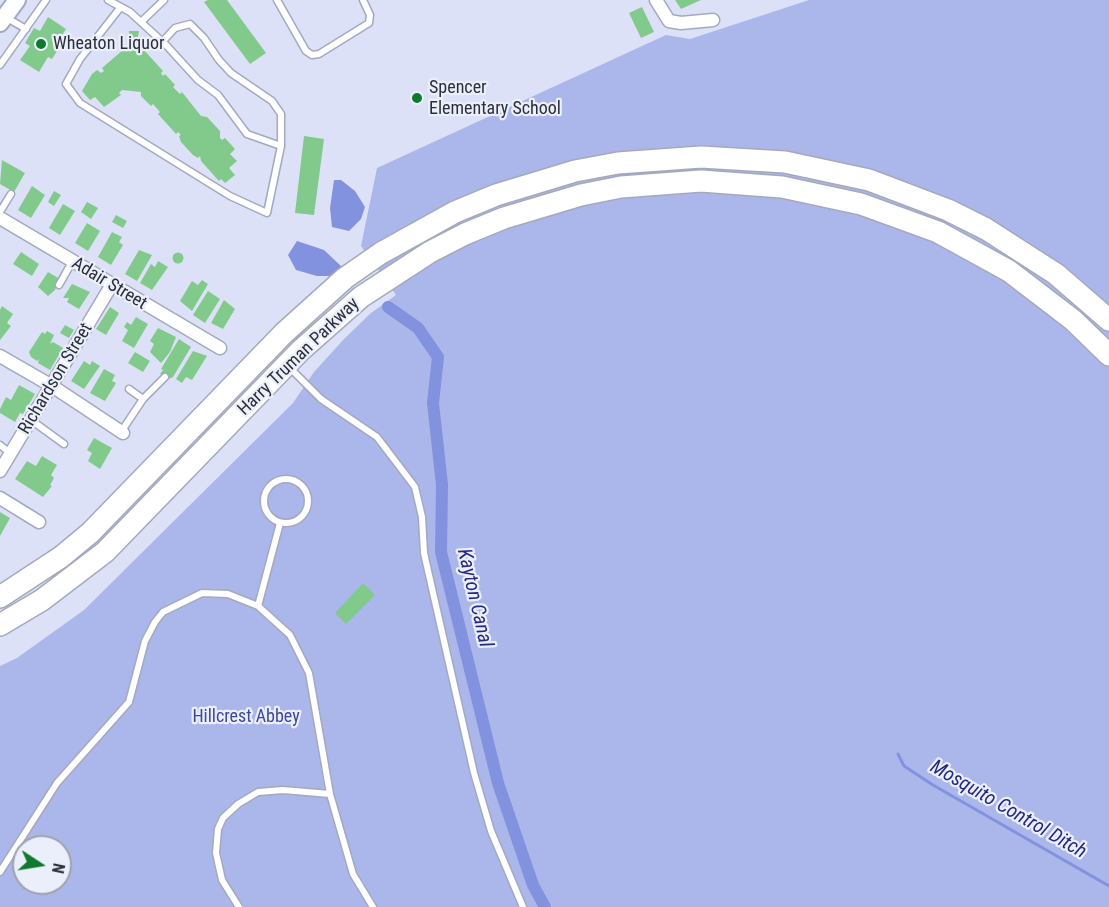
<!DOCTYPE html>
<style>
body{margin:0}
#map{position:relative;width:1109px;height:907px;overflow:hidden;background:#dce1f7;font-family:"Roboto Condensed",sans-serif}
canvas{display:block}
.north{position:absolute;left:12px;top:835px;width:60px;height:60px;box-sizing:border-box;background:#ebeffc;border:2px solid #9fa2ad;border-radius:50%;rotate:102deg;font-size:16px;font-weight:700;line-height:24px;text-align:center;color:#2c2f37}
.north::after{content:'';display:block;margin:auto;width:21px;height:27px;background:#0f7a2e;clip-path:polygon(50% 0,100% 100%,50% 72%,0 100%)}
</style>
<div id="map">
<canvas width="1109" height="907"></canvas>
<div class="north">N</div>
</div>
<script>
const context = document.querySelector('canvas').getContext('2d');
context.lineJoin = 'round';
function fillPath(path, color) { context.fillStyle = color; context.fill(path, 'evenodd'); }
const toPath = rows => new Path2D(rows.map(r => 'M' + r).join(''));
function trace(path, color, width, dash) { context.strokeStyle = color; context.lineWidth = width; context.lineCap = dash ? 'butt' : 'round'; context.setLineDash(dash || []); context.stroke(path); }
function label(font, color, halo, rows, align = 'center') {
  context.font = font + ' "Roboto Condensed",sans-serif'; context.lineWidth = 4.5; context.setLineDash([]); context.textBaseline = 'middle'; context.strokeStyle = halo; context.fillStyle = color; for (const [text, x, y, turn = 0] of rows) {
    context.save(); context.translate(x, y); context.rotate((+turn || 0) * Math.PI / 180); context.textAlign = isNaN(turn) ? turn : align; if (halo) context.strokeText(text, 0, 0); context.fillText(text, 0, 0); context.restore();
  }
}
const green = toPath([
 [809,0,1109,0,1109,907,0,907,0,666,17,658,84,610,293,403,314,372,344,339,371,313,396,295,361,246,377,168,666,35,690,39],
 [24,847,60,847,60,883,24,883]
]);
const water = toPath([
 [334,180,341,180,355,191,365,207,361,219,349,231,332,227,330,208],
 [297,241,324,250,342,267,332,276,317,276,296,270,288,255]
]);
const stream = toPath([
 [898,754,904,766,933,785,1109,886]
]);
const canal = toPath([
 [388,307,418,328,438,357,433,403,442,485,441,552,498,783,533,885,545,907]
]);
const building = toPath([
 [208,0,227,0,266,53,250,64,204,2],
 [675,0,701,0,681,9],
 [642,7,654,32,641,38,629,13],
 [48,17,66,29,55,46,59,48,52,59,48,57,39,72,20,60,30,46,25,43,34,28,40,31],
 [129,31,139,31,136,48,142,52,144,50,163,71,161,73,163,76,165,74,175,85,173,87,180,94,182,92,201,116,207,117,220,131,220,138,222,140,225,138,235,149,230,154,237,161,229,168,235,175,225,183,221,179,219,181,201,161,200,156,198,158,193,155,181,142,179,136,181,135,178,132,176,134,158,114,160,112,153,104,151,106,141,96,141,92,122,90,119,93,121,95,104,107,95,97,90,100,82,91,92,74,97,70,101,73,104,71,102,68,123,50,130,48],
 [304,136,324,139,314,215,295,213],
 [2,160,25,173,14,192,0,184],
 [32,186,45,195,31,218,18,210],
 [54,191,61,195,54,206,48,202],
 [87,202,98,208,91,219,81,212],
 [63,204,75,211,60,235,49,228],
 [116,215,127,221,123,228,112,222],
 [87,223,100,231,88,251,75,243],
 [112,232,122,237,119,242,123,245,111,265,98,257],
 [139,250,152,255,137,281,125,274],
 [21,252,39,264,32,276,13,264],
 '172.5 258a5.5 5.5 0 1 1 11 0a5.5 5.5 0 1 1-11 0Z',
 [158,261,168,267,152,290,140,283,151,264,155,267],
 [48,272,60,279,55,290,48,296,38,287],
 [202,280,208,284,192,311,180,301,192,281,198,285],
 [72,284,90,292,79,309,67,302,69,298,63,298],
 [208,291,220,299,205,323,193,315],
 [224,300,235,309,223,329,211,323],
 [2,306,13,314,7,323,11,326,0,340,0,310],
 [110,307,119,313,106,335,96,329],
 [136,317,148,324,134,348,122,341,128,330,124,327,127,322,131,325],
 [65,325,74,330,69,338,60,333],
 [158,328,176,337,170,352,161,363,150,352,154,344,150,341],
 [47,331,54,335,50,344,53,342,63,348,50,370,38,363,39,359,37,361,31,357,29,352,42,332,45,334],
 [179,339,191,347,173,377,169,379,160,374,163,370,161,369],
 [193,351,207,356,192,380,186,377,182,383,176,379],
 [135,352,150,361,143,372,128,363],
 [84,361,90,365,92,361,100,366,84,389,71,381],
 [104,369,115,375,112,381,116,383,105,401,90,393],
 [19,385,35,394,23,414,20,413,15,422,0,413,0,409,6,397,11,400],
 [94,438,112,448,100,469,88,461,92,453,87,450],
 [42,456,57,465,51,475,54,478,50,485,52,486,43,497,15,479,27,461,36,466],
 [0,512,10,518,0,536],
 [363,583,375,595,346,624,335,613]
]);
const lane = toPath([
 [108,0,130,12,166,45,198,80,218,95,247,134,281,146,267,213,230,196,80,103,66,84,80,59,120,8],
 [277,0,306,51,312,55,319,54,369,23,370,15,363,0],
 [7,18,26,29],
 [142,21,164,0],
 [163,41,175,28,190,24,204,38,219,60,231,73,272,101,281,114,281,146],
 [0,65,46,0],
 [0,212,11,194],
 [59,285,72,262],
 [290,368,321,399,377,437,415,487,422,517,424,553,474,773,491,831,523,907],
 [129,389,143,399],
 [31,420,64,444],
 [121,432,143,399,165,377],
 [0,445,10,453],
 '264 501a22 22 0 1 1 44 0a22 22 0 1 1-44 0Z',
 [258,606,280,523],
 [0,872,57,783,129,702,145,641,155,622,163,612,202,593,228,594,258,606,290,635,309,673,330,794,353,874,373,907],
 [239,907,222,880,216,853,218,829,223,818,238,804,258,792,283,790,330,794]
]);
const street = toPath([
 [656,0,669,21,681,23,713,20],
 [0,218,220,348],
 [0,356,52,386,123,433],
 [0,471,111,286],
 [0,498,39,522]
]);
const secondary = toPath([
 [0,23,17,0]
]);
const highway = toPath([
 [0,597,61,557,90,533,284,333,345,278,381,253,455,212,496,195,575,171,618,163,701,157,785,162,869,180,948,210,986,229,1056,274,1109,320],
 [0,625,42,600,105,552,301,350,361,297,430,252,465,234,504,218,581,195,621,187,701,181,782,187,861,204,938,232,1009,271,1073,320,1109,355]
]);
const markers = [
 [41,44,6,"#0f7a2e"],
 [417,98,6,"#0f7a2e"]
];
const poiNames = [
 ["Wheaton Liquor",53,44],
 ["Spencer",429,88],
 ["Elementary School",429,109]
];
const streetNames = [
 ["Adair Street",109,284,31],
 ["Harry Truman Parkway",299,357,-44],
 ["Richardson Street",56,379,-59]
];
const parkNames = [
 ["Hillcrest Abbey",246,717]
];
const waterNames = [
 ["Kayton Canal",474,598,77],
 ["Mosquito Control Ditch",1008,810,30]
];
fillPath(green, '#abb7ea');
fillPath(water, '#8392de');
trace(stream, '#8392de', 3);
trace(canal, '#8392de', 12);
fillPath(building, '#82ca8b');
trace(lane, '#a4a9be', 9);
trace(street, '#a4a9be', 15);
trace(secondary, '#a4a9be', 20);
trace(highway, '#a4a9be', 24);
trace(lane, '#fff', 6);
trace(street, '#fff', 12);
trace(secondary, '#fff', 16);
trace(highway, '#fff', 21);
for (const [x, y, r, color] of markers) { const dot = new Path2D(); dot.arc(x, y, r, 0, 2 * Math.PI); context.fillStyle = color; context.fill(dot); trace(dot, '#ebeffc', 2); }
label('18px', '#2c2f37', '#ebeffc', poiNames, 'left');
label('18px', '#2c2f37', '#ebeffc', streetNames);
label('18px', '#3d46a0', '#ebeffc', parkNames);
label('italic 20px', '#272981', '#ebeffc', waterNames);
</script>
